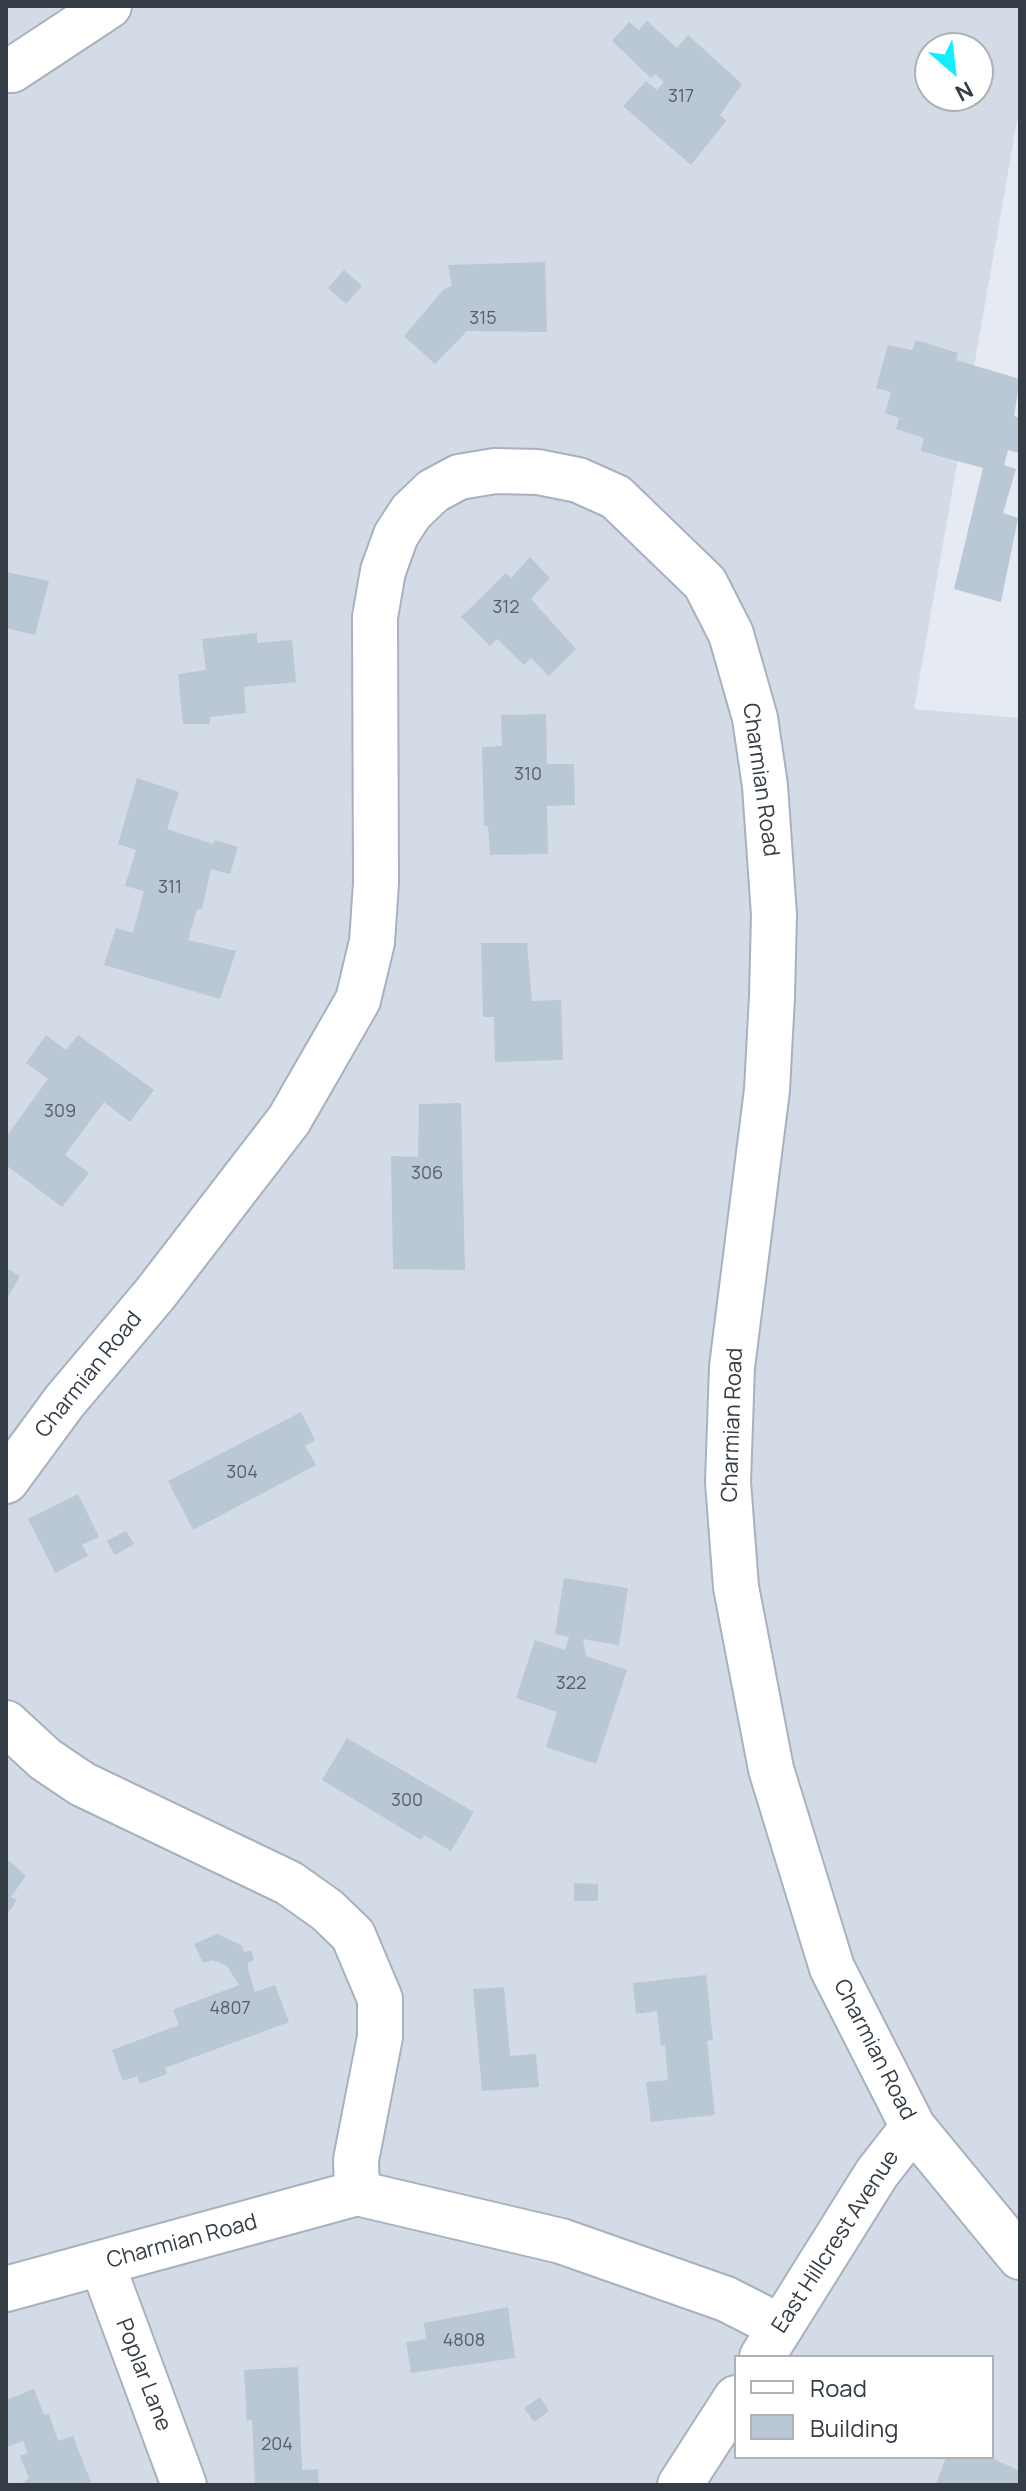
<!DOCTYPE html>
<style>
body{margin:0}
#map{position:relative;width:1026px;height:2491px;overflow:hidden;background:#e5eaf3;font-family:Manrope,sans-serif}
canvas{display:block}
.frame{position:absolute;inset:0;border:8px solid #343c45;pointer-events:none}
.legend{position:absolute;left:734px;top:2355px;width:260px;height:104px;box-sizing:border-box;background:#fff;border:2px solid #aeb1b5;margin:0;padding:10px 14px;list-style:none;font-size:24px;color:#343c45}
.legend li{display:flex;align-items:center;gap:16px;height:40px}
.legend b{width:40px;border:2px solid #aeb1b5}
.north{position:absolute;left:914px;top:32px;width:80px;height:80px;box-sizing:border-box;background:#fff;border:2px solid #aeb1b5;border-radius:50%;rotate:152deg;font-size:22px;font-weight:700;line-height:32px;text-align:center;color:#343c45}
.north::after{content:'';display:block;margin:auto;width:28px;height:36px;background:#10eeff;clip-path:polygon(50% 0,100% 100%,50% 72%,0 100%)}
</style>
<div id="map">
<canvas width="1026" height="2491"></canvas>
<div class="frame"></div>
<ul class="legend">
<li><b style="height:10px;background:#fff"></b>Road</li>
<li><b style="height:22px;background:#bac7d5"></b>Building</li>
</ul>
<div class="north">N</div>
</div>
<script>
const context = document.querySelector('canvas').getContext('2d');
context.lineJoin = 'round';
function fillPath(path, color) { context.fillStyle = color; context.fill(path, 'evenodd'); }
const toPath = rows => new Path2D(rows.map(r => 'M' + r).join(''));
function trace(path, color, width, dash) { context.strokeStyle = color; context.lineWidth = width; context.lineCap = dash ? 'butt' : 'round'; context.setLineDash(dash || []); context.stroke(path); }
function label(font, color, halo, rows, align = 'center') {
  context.font = font + ' Manrope,sans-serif'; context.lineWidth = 6; context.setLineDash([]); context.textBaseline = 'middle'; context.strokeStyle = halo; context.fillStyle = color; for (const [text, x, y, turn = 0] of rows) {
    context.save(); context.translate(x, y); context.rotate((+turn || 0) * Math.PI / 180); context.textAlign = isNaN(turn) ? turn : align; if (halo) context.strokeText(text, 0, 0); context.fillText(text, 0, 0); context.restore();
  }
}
const residential = toPath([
 [6,6,1020,6,1020,104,914,709,1020,718,1020,2485,6,2485],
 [930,48,978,48,978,96,930,96],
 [736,2357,992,2357,992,2457,736,2457]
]);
const building = toPath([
 [647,21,677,48,688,35,742,84,720,115,726,121,691,165,623,106,646,81,657,90,664,82,655,74,651,78,612,41,629,22,639,30],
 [545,262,547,332,467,331,435,364,404,336,444,289,452,286,448,265],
 [344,270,362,286,346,304,328,288],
 [916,340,958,353,956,360,1020,379,1014,416,1020,418,1020,449,1019,453,1008,450,1004,465,1016,469,1003,513,1018,518,1001,602,954,589,983,468,921,451,924,438,896,429,899,418,885,413,891,392,876,388,888,345,912,350],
 [530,557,550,578,531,599,576,649,549,676,531,658,524,665,497,639,490,646,461,617,506,573,511,578],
 [6,572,49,581,35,635,6,628],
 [257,633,257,643,292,640,296,682,244,687,246,713,210,717,210,724,183,724,178,674,206,670,202,639],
 [546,714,547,764,574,764,575,805,547,806,548,854,490,855,488,826,484,826,482,747,502,746,501,715],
 [137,778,179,792,167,829,213,844,215,840,238,847,230,874,211,869,202,909,197,909,188,940,236,951,220,999,104,965,116,928,133,933,144,891,125,886,136,850,118,844],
 [481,943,527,943,532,1001,561,1000,563,1060,495,1062,494,1017,483,1017],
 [46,1035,66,1050,78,1035,154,1090,130,1122,104,1102,65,1155,89,1173,62,1207,6,1165,6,1137,48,1079,26,1063],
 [461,1103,465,1270,393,1269,391,1156,418,1157,419,1104],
 [6,1268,20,1276,6,1301],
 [301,1412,315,1440,305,1446,316,1465,193,1530,168,1481],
 [78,1494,99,1537,82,1545,88,1556,55,1573,28,1519],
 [126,1531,134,1544,115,1555,107,1541],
 [564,1578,628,1588,619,1645,583,1639,586,1656,627,1670,596,1764,546,1747,557,1712,516,1698,535,1640,565,1650,569,1637,555,1634],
 [347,1738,474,1812,451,1851,424,1835,421,1840,322,1780],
 [6,1858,26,1876,11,1897,17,1900,6,1916],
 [574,1883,598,1884,598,1901,574,1901],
 [217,1934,241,1945,244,1952,251,1950,254,1960,248,1963,248,1970,255,1992,275,1985,289,2022,165,2068,167,2074,140,2084,137,2076,123,2081,112,2050,179,2025,173,2010,239,1985,227,1966,213,1960,203,1963,194,1944],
 [706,1975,713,2040,707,2041,715,2115,651,2122,646,2082,668,2080,665,2045,661,2046,657,2011,636,2014,633,1983],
 [504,1987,510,2056,536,2054,539,2087,482,2091,473,1989],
 [508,2307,515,2358,411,2373,406,2342,426,2339,424,2323],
 [298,2367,302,2470,318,2469,319,2485,255,2485,252,2420,247,2421,244,2370],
 [34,2389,44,2415,49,2414,58,2441,73,2436,92,2485,20,2485,29,2478,20,2456,28,2453,23,2441,6,2447,6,2400],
 [540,2397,549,2411,534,2422,524,2408],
 [946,2457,989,2457,1020,2471,1020,2485,936,2485]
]);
const minor = toPath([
 [6,70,12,70,109,6],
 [6,1481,64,1402,155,1294,289,1120,358,1000,372,942,376,883,375,617,383,571,396,535,411,512,433,491,459,477,495,471,538,472,578,480,616,497,705,583,731,634,755,718,765,786,774,915,772,996,767,1090,732,1367,728,1482,736,1587,771,1769,832,1968,913,2127,1020,2257],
 [6,1723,45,1759,82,1784,289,1883,327,1910,353,1935,380,1999,380,2037,356,2160,357,2193],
 [102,2264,184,2485],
 [6,2289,357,2193,561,2241,726,2299,781,2327],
 [762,2357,877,2173,913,2127],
 [680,2485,736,2398]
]);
const numberNames = [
 ["317",681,97],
 ["315",483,319],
 ["312",506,608],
 ["310",528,775],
 ["311",170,888],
 ["309",60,1112],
 ["306",427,1174],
 ["304",242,1473],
 ["322",571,1684],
 ["300",407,1801],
 ["4807",230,2009],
 ["4808",464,2341],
 ["204",277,2445]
];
const streetNames = [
 ["Charmian Road",760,780,82],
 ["Charmian Road",89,1375,-51],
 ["Charmian Road",733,1425,-88],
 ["Charmian Road",874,2050,63],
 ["Charmian Road",182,2242,-15],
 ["East Hillcrest Avenue",836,2242,-57],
 ["Poplar Lane",143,2375,69]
];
fillPath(residential, '#d3dbe7');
fillPath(building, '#bac7d5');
trace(minor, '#a7b1bf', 48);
trace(minor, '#fff', 44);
label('18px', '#565f69', null, numberNames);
label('22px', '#343c45', '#fff', streetNames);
</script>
